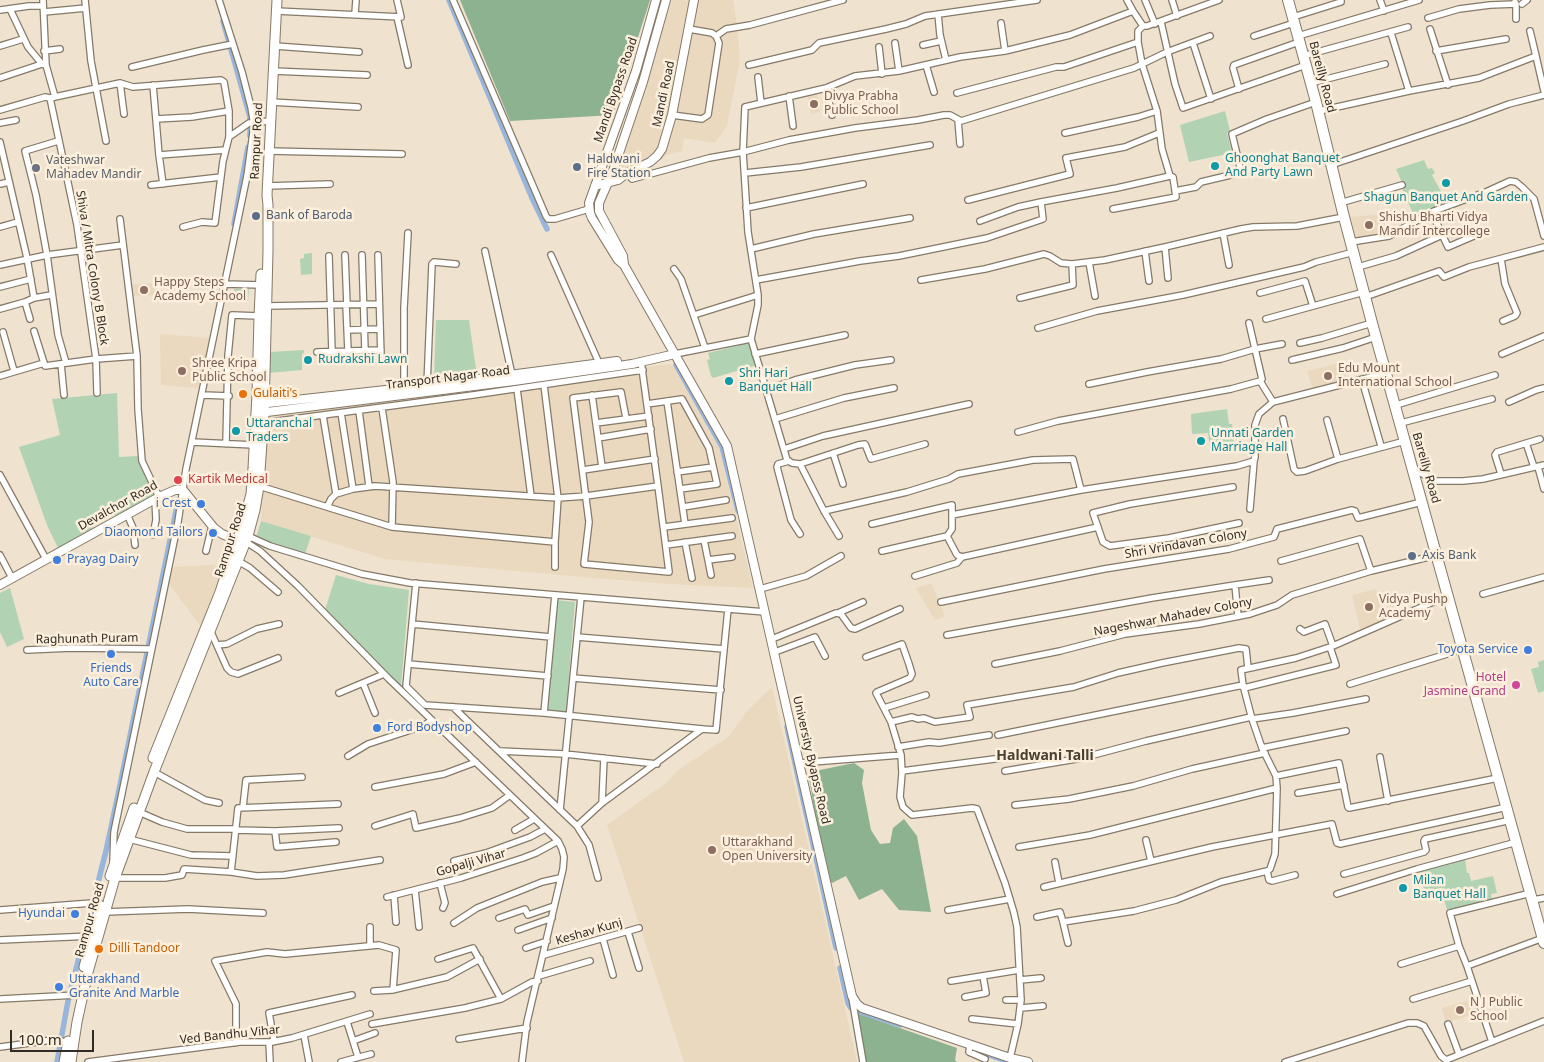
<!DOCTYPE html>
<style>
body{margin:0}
#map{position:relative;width:1544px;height:1062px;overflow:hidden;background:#efe2cf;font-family:"Noto Sans",sans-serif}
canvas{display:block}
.scale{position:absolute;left:10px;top:1030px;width:84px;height:22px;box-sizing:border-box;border:2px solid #312c25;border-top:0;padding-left:6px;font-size:15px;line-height:18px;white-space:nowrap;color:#312c25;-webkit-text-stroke:4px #fcefdc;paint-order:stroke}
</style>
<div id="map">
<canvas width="1544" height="1062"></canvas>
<div class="scale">100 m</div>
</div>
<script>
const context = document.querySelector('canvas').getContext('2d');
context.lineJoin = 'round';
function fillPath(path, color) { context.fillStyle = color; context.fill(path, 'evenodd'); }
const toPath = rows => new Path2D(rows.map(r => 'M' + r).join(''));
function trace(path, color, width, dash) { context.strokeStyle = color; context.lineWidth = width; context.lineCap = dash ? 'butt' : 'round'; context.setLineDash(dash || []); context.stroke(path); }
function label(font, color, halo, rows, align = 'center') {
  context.font = font + ' "Noto Sans",sans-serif'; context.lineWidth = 5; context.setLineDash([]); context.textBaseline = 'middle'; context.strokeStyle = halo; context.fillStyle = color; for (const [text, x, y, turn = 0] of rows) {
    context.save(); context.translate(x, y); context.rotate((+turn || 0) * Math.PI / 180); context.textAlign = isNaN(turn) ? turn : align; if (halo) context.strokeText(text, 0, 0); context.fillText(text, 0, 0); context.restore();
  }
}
const built = toPath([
 [672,0,733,0,737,25,740,60,727,126,715,143,684,138,682,151,667,155,654,165,611,185],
 [817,95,820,112,811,114,808,96],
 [1383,214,1387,234,1355,238,1351,217],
 [157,283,158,295,131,296,129,285],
 [160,334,209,338,199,388,161,385],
 [1343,362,1348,382,1313,390,1307,371],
 [670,364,674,367,719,448,753,588,686,585,593,578,385,559,261,521,268,417],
 [214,565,223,568,201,627,167,581,171,567],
 [931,583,945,616,935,620,916,588],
 [1376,589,1386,619,1360,629,1352,595],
 [772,687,857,1062,684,1062,607,825,669,781,677,771,728,737,747,711],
 [1474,999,1478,1012,1446,1023,1442,1008]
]);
const green = toPath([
 [1225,111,1230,131,1227,133,1232,153,1189,162,1180,125],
 [1424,160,1428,169,1432,168,1435,173,1432,175,1445,199,1450,197,1452,202,1415,218,1402,188,1404,187,1396,169],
 [312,253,312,274,301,275,300,259,304,258,304,254],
 [234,289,249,289,248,301,234,300],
 [436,320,469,320,477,376,434,381],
 [749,343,757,365,713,378,711,376,707,360,710,359,708,353],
 [304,350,304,353,302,354,302,370,268,373,270,352],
 [117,393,119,457,138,456,147,481,154,495,115,516,109,508,88,519,93,528,58,548,47,525,19,447,60,435,52,399],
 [1227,409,1229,424,1232,424,1234,447,1210,448,1208,433,1192,434,1191,414],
 [261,521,311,536,305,554,256,538],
 [336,575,369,584,409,590,401,687,325,610],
 [10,588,24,639,7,647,0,632,0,593],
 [556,600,575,602,566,713,547,712],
 [1544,660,1544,691,1538,693,1531,669,1539,667,1538,662],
 [1465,859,1467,873,1469,873,1471,881,1493,876,1497,893,1491,894,1492,900,1447,910,1441,888,1425,892,1419,872]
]);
const forest = toPath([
 [460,0,650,0,613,115,510,121],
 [854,763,864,770,862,783,871,830,880,844,890,843,893,828,904,819,917,836,931,912,899,910,882,889,859,900,846,876,832,883,826,878,809,778,815,771],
 [857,1013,957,1048,955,1060,957,1062,863,1062]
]);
const canal = toPath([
 [449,0,532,198,547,229],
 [223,21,250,117,250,136],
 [234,224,248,147],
 [676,365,722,447,738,511],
 [787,727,836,948],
 [840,968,848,1003,851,1008],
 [857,1011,900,1025],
 [975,1050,1009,1062],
 [57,1062,68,1001,106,851,119,790,177,506]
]);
const street = toPath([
 [43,0,46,65,55,97],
 [85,0,91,61,106,141],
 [453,0,546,216,548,219,555,219,589,209],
 [1127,0,1133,11],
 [1145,0,1155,24],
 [1172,0,1177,16],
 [1380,0,1384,11],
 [1515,2,1516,4,1516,19],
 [1522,4,1527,0],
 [10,9,28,47,42,64,46,65],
 [0,10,29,6,43,6],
 [276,11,401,17,397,0],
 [44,12,86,8],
 [355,14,356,0],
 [938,14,940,35,946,60],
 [397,17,408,65],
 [1293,17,1341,2,1341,0],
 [1428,18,1459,9,1490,5,1516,4],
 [1161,22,1175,84,1183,108,1306,65],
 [1001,23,1005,51],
 [1430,29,1448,85],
 [1391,33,1409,91],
 [716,36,726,29,750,25,843,0],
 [1254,36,1294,23],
 [1298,36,1419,0],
 [895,43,899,71],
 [1193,43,1211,99],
 [923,45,941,41],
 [0,46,23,39],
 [275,46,359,52],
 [879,47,882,74],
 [44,51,60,49],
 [1436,51,1506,39],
 [1303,56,1408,27],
 [1536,56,1544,91],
 [749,65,812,50,819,43,886,29,906,24,925,16,1037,0],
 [926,65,934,92],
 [132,67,203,50,233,44],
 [273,71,367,75],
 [758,77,761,103],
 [0,78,42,64],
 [120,83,124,114],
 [1311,83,1385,64],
 [153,85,159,155,225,150],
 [826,88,832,115],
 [1239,89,1233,68,1234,65,1299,42],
 [957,93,1056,67,1064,67,1138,42],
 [789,96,793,126],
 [271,102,358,107],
 [0,110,45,97,50,98],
 [1319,111,1409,91,1479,78,1510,66,1536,56,1530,31],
 [672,115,702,119,708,115,719,43,716,36,712,33,689,29],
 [156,119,192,117,229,111],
 [958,120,960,144],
 [0,123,16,120],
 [1065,133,1138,117,1157,111],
 [229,137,249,123,270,121],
 [58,141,25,151,36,195,47,255,58,335,66,363],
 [0,142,27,258,34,298,25,302,0,309],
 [268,151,402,154],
 [159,155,163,184],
 [1331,165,1463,121,1509,104,1544,95],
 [627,173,632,179,709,158,743,152,789,140,855,128,918,120,944,115,950,115,961,121,1134,68,1167,52,1210,36],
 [745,173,801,167,930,145],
 [0,184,9,182],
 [151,185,221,177],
 [267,186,330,184],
 [1175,191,1196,187,1201,182,1239,173,1241,171,1232,134,1267,119,1316,102],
 [968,200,1070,174,1066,158,1125,147,1159,133],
 [1340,203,1402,185],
 [746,208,863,184],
 [1113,209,1176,197,1173,177,1170,176],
 [1432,213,1448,247,1476,235],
 [120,219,137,356,138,409,142,461,159,497],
 [980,221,1018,207,1041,202,1117,188,1170,176,1162,149,1157,111,1142,64,1138,42,1138,31,1143,26],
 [0,227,18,222],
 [1223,233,1229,265],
 [1351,242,1389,236,1434,211,1486,192,1510,181,1516,182,1522,187,1534,199,1544,236],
 [1165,247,1168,278],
 [751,249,814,234,910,218],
 [485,251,512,375],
 [1145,251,1149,281],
 [345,255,347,305],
 [362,255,365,351],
 [378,255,381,357],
 [551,255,599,363],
 [329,256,332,352],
 [1501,259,1505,284,1517,313,1515,316,1503,321],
 [1089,262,1095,296],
 [0,265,47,255,123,245],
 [1358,267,1396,256,1442,235],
 [674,269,681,279,705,348],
 [756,280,860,261,899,256,987,238,1043,219,1041,202],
 [921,280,985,269,1044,254,1050,256,1061,263,1072,264,1105,260,1165,247,1241,229,1253,227,1297,226,1344,217],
 [225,284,261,285],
 [0,287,31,279],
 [1260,293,1305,281,1313,306],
 [1365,297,1439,271,1444,277,1469,267,1544,247],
 [34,298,51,295],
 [1020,298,1073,285,1072,264],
 [25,302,30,319],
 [346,305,348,351],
 [266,306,379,304],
 [694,315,758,295],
 [1266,319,1364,292],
 [1038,328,1097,311,1183,295,1304,267,1316,262,1354,252],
 [347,330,380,329],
 [34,331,44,363],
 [3,332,14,371],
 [1300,343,1322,338,1372,323],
 [317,352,381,350],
 [675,354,751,339],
 [755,354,845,335],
 [1502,354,1544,336],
 [1292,360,1343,348,1376,337],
 [61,364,64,395],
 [0,376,44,363,45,366,96,359,137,356],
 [1362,380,1381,446],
 [1260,381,1273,402],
 [1089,384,1147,372,1221,359,1255,349,1282,344],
 [427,385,432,264,434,262,456,264],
 [404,387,404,308,408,233],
 [517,389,531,496],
 [766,390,795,380,855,365,891,360],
 [97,393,96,359,77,225,50,98,120,83,133,87,221,80,224,82,229,111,229,137,223,161,215,223,202,222,183,227],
 [203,395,229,396],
 [592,395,602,467],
 [667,401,685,524],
 [1509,402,1536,390,1544,388],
 [647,404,682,399,709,448,717,484,680,489],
 [1396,405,1495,375],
 [382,408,393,482,392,527],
 [359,411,369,486],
 [341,413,353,489],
 [323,416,336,494],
 [626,418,621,392,573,398,589,522,584,564,669,572,658,486],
 [775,419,844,398,894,388],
 [1283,419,1294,469,1297,472,1305,471,1338,459,1405,441],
 [1327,420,1338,459],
 [263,423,473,395,643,370],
 [596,423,649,416],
 [1401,423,1492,399],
 [1018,432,1058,421,1231,389,1260,381,1262,379,1249,323],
 [598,438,651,429],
 [192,442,254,445],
 [1526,443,1534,467],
 [226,444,228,356,232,315,259,316],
 [784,449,823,436,969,404],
 [833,453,843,484],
 [789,461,778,464,777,467,791,520,800,534],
 [800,464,858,445,865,444,871,459,925,444],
 [1538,467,1544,489],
 [1413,469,1436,481,1463,481,1483,479,1544,465],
 [583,470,655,459],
 [677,472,713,467],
 [1501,474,1495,455,1497,452,1540,439],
 [0,475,46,559],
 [259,486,392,527,555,542,558,498,544,385],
 [1233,487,1130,504,1093,513,1103,542,1110,546,1169,538,1239,523],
 [327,507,331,499,336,494,353,489,375,486,558,498,586,496,658,486,641,361],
 [683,507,726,500],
 [1250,509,1254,461],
 [824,511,907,492,949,479,958,474,1033,460,1073,459,1081,490,1237,466,1254,461,1255,457,1255,425,1259,414,1273,402,1387,373],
 [127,514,133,528,135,545],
 [872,524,952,505,952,515,1081,490],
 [664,527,732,518],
 [153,535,156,520,155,499],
 [248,536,270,546,362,574,410,583,765,612],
 [839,536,824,511,800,464,792,463,787,460,751,339,758,305,758,295,748,232,743,152,745,107,826,88,855,76,899,71,960,57,1005,51,1070,35,1133,11,1143,26,1147,26,1219,0],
 [947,536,952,529,952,515],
 [704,540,711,575],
 [246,542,260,551,298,586,389,679,558,841,562,849,564,857,563,869,527,1022,522,1062],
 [685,542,692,578],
 [666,545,732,536],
 [206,551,212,526],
 [882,551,947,536,957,555,962,557,1098,527],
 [0,555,12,578],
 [708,560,732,557],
 [238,561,250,568,278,592],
 [1281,561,1360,539,1371,571],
 [555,567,555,542],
 [915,576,957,563,962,557],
 [416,583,406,686,425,705,544,713,702,729,716,730,728,609],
 [1235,585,1269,580],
 [760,589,806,576,841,556],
 [1483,594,1544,577],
 [941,602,1104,569,1229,549,1274,537,1277,529,1352,510,1355,511,1358,518,1422,502],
 [838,613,863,602],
 [412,624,551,637],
 [1300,629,1304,632,1325,624,1333,646],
 [211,632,227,668,231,672,238,674,278,658],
 [947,635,1152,598,1235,585,1238,616],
 [577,637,724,649],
 [772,639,836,613,841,614,851,628,855,629,900,609],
 [217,645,227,644,257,629,279,624],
 [27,650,71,648,151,649],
 [775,652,815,637,825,656],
 [866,657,902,644,909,664,912,674,910,678,877,692,876,693,891,722,901,755,902,773,900,797,903,807,912,815,972,808,977,809,1005,883,1014,913,1017,927,1021,1000,1018,1024,1010,1058],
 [408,664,548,676],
 [995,664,1060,651,1125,634,1199,624,1250,614,1277,605,1292,595,1371,571,1437,555],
 [573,678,721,690],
 [363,683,375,713],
 [1350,684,1463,649],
 [1244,688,1336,665,1330,647],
 [339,693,384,674],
 [453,707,577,826,589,845,598,878],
 [884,708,926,695],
 [544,713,555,595],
 [1252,719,1293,713,1366,699],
 [891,722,912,717,918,719,924,718,935,722,970,717,967,705,1074,687,1118,673,1162,663,1239,648,1246,649,1248,668],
 [998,735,1243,685],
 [898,747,929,742,939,743,989,735],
 [1262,748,1346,731],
 [500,751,565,754,657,764],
 [348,756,368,744,423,726,432,720],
 [1380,757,1388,801],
 [800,763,901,755],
 [902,771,1002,758],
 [1005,771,1082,758,1146,741,1251,717],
 [154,772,205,800,219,803],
 [1276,776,1339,763,1348,807,1349,808,1498,778],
 [375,787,444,774,476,762],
 [1298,793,1344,785],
 [602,803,604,758],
 [1015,805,1069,799,1133,786,1192,769,1265,753],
 [243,807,246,780,302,777],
 [560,810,581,597],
 [139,812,162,822,187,829,235,829],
 [375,826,413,814,416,828,460,818,492,808,510,795],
 [577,826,602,803,702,729],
 [235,830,275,831,339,828],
 [515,830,534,819],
 [275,831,277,847,336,842],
 [129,839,191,855,233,856],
 [1146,840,1151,861],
 [1019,847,1090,835,1277,788],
 [113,861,114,832,178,522,186,469,247,176,254,125,251,107,242,72,219,0],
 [454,861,486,853,530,837,545,829],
 [1055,862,1059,883],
 [1267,871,1269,880,1272,881,1295,875],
 [231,872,257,876,284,875,380,860],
 [1344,874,1424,852,1426,850,1424,841,1425,839,1511,820],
 [115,878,165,878,182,875,184,869,231,872,238,808,338,804],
 [440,883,445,903,443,908],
 [1044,887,1212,847,1332,824,1337,843,1340,844,1507,807],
 [415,890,419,927],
 [1337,894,1417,869,1517,842],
 [394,895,396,922],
 [387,897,461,878,523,858,536,853,558,841],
 [1533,900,1544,898],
 [0,910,92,903,101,904],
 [948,910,1010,899],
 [105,912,188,909,263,913],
 [1037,917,1060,912,1063,922,1134,911,1176,900,1221,882,1267,871,1270,869,1275,854,1277,788,1276,776,1262,748,1252,719,1243,685,1241,670,1296,658,1333,646,1449,595],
 [499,918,525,909,528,915,554,906],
 [1063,922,1068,943],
 [454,923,477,908,542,882,560,878],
 [370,927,370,946],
 [518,930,552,918],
 [628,932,639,968],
 [603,939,613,975],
 [0,940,92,936],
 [526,948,547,941],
 [544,955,639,928],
 [438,959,473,948,501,999],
 [1401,964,1459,946],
 [1467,966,1543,938],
 [539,976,590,961],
 [1020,980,1041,978],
 [951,981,1019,970],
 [374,991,392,990,447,977,480,959],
 [965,997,986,993,983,976],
 [852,998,863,1062],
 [0,999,77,995],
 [1413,999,1472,981],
 [1006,1000,1021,1000],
 [1021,1008,1043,1006],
 [972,1019,1018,1024],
 [347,1022,358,1057],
 [372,1024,465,1008,501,999,532,982,538,981],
 [1448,1024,1459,1054],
 [304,1035,309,1062],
 [459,1039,527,1028],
 [274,1041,269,1013,352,995],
 [353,1041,375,1033],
 [269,1042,270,1062],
 [1492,1042,1467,966,1459,946,1450,913,1531,893],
 [236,1043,236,1004,215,961,267,952,285,954,379,945,396,950,393,990],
 [970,1044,969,1052,985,1059],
 [0,1047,52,1040,67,1042],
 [88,1062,240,1042,272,1042,292,1038,370,1014],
 [341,1062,371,1054],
 [1285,1062,1408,1023,1417,1023,1424,1026,1441,1056,1446,1060,1544,1021]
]);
const secondary = toPath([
 [666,0,643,82,613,171,599,203,599,211,623,256,624,265,727,446,852,996,857,1004,862,1008,1010,1058,1028,1062],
 [595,186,618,180,627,173,650,162,657,156,662,149,672,115,694,0],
 [624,265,618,260,592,218,590,213,589,203,636,71,656,0],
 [259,404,440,384,617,361],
 [259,413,514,381,632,364,675,354],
 [0,585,159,497,175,490,183,490,214,528,222,534,237,540]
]);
const primary = toPath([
 [153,758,220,592,245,517,251,494,253,468,257,394,259,316,261,274],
 [110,876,134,808],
 [84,967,100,907],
 [64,1062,68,1041],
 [71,1062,77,1022,88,972,115,878,154,772,248,536,255,510,259,486,264,413,268,251,268,205,267,195,277,0]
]);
const highway = toPath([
 [1288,0,1316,102,1344,217,1372,323,1544,943]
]);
const markers = [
 [814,104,5,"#8d6e63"],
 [1215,166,5,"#0f9aa8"],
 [577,167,5,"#5c6f8a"],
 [36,168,5,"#6b7280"],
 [1446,183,5,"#0f9aa8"],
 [256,216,5,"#5c6f8a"],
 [1369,225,5,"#8d6e63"],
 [144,290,5,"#8d6e63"],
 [308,360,5,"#0f9aa8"],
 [182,371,5,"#8d6e63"],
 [1328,376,5,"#8d6e63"],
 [729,381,5,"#0f9aa8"],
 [243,394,5,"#e8710a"],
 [236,431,5,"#0f9aa8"],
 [1201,441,5,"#0f9aa8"],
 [178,480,5,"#e0444e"],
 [201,504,5,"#3f7fe0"],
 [213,533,5,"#3f7fe0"],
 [1412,556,5,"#5c6f8a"],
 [57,560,5,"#3f7fe0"],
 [1369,607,5,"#8d6e63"],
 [1528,650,5,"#3f7fe0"],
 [111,654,5,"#3f7fe0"],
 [1516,685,5,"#d1479c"],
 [377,728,5,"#3f7fe0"],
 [712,850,5,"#8d6e63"],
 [1403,888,5,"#0f9aa8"],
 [75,914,5,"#3f7fe0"],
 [99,949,5,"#e8710a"],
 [59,987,5,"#3f7fe0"],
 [1460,1010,5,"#8d6e63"]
];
const streetNames = [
 ["Bareilly Road",1322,77,75],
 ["Mandi Bypass Road",616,90,-71],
 ["Mandi Road",664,94,-78],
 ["Rampur Road",257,141,-87],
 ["Shiva / Mitra Colony B Block",92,268,81],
 ["Transport Nagar Road",448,378,-7],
 ["Bareilly Road",1426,468,74],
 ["Devalchor Road",118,506,-29],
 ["Rampur Road",231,540,-72],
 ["Shri Vrindavan Colony",1186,544,-10],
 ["Nageshwar Mahadev Colony",1173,617,-11],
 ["Raghunath Puram",87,639,-1],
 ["University Byapss Road",811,760,77],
 ["Gopalji Vihar",471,863,-16],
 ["Rampur Road",90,920,-74],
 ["Keshav Kunj",589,932,-16],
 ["Ved Bandhu Vihar",230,1035,-6]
];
const educationNames = [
 ["Divya Prabha",824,97],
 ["Public School",824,111],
 ["Shishu Bharti Vidya",1379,218],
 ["Mandir Intercollege",1379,232],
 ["Happy Steps",154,283],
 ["Academy School",154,297],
 ["Shree Kripa",192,364],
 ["Public School",192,378],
 ["Edu Mount",1338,369],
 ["International School",1338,383],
 ["Vidya Pushp",1379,600],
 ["Academy",1379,614],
 ["Uttarakhand",722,843],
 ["Open University",722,857],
 ["N J Public",1470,1003],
 ["School",1470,1017]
];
const cultureNames = [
 ["Ghoonghat Banquet",1225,159],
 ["And Party Lawn",1225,173],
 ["Shagun Banquet And Garden",1446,198,"center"],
 ["Rudrakshi Lawn",318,360],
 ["Shri Hari",739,374],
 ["Banquet Hall",739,388],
 ["Uttaranchal",246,424],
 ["Traders",246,438],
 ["Unnati Garden",1211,434],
 ["Marriage Hall",1211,448],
 ["Milan",1413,881],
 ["Banquet Hall",1413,895]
];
const serviceNames = [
 ["Haldwani",587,160],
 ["Fire Station",587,174],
 ["Bank of Baroda",266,216],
 ["Axis Bank",1422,556]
];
const worshipNames = [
 ["Vateshwar",46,161],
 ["Mahadev Mandir",46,175]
];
const foodNames = [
 ["Gulaiti's",253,394],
 ["Dilli Tandoor",109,949]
];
const healthNames = [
 ["Kartik Medical",188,480]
];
const shopNames = [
 ["i Crest",191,504],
 ["Diaomond Tailors",203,533],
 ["Prayag Dairy",67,560,"left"],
 ["Toyota Service",1518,650],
 ["Friends",111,669,"center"],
 ["Auto Care",111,683,"center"],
 ["Ford Bodyshop",387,728,"left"],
 ["Hyundai",65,914],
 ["Uttarakhand",69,980,"left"],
 ["Granite And Marble",69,994,"left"]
];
const hotelNames = [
 ["Hotel",1506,678],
 ["Jasmine Grand",1506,692]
];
const neighbourhoodNames = [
 ["Haldwani Talli",1045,756]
];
fillPath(built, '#ead8bf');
fillPath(green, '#b1d3b4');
fillPath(forest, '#8db290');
trace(canal, '#98b5db', 5.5);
trace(street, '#857968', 8);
trace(secondary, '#857968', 10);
trace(primary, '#857968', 11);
trace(highway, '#857968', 12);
trace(street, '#fff', 5.5);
trace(secondary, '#fff', 8);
trace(primary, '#fff', 9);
trace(highway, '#fff', 10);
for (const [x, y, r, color] of markers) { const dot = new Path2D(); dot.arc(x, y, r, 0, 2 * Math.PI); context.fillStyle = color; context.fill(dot); trace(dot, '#fcefdc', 2); }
label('12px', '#312c25', '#fcefdc', streetNames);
label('12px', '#785e54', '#fcefdc', educationNames, 'left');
label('12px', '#0d838f', '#fcefdc', cultureNames, 'left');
label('12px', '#4e5e75', '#fcefdc', serviceNames, 'left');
label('12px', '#5b616d', '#fcefdc', worshipNames, 'left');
label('12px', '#c56008', '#fcefdc', foodNames, 'left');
label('12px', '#be3a42', '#fcefdc', healthNames, 'left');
label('12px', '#366cbe', '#fcefdc', shopNames, 'right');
label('12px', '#b23c85', '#fcefdc', hotelNames, 'right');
label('bold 14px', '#4b4131', '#fcefdc', neighbourhoodNames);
</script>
